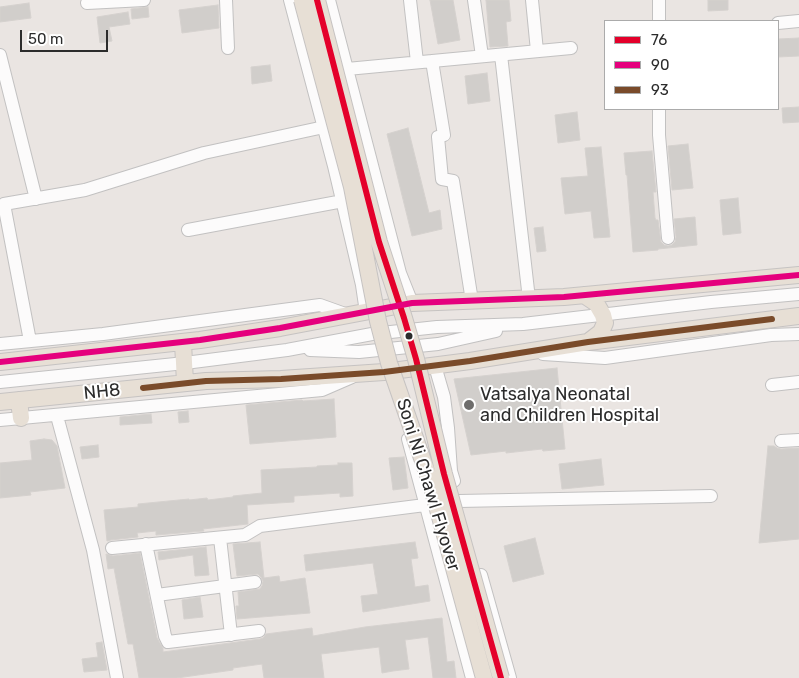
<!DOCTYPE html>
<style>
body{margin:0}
#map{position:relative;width:799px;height:678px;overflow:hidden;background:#eae5e2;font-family:Rubik,sans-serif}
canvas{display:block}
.legend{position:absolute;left:604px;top:20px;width:175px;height:90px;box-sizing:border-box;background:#fff;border:1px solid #ababab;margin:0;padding:6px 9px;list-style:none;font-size:15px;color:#2c2c2c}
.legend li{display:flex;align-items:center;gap:10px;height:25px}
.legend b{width:25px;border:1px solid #ababab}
.scale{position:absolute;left:20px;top:30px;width:88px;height:22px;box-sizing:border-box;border:2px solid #2c2c2c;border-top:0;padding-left:6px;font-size:15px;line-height:18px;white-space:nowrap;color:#2c2c2c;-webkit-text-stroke:4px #fff;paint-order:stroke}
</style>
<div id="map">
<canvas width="799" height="678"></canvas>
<ul class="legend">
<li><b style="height:6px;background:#e4002b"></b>76</li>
<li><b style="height:6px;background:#e5007d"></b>90</li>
<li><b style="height:6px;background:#7a4b2a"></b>93</li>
</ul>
<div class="scale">50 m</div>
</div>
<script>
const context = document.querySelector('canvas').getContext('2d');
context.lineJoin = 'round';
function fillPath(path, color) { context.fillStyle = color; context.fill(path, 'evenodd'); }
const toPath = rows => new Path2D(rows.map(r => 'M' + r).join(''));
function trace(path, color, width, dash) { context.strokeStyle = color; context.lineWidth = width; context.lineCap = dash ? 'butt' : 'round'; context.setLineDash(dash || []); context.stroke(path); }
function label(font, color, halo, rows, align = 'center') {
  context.font = font + ' Rubik,sans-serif'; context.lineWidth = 4; context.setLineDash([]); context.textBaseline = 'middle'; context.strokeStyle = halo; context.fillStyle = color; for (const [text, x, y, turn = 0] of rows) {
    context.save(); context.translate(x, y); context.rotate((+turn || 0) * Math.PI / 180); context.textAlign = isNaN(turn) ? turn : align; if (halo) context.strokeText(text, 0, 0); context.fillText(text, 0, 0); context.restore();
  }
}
const building = toPath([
 [430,0,453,0,460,40,438,44,430,0],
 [486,0,509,0,511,21,506,22,508,46,490,47,486,0],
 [708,0,728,0,728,10,708,11,708,0],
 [29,3,31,18,0,22,0,7,29,3],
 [218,5,219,28,182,33,179,10,218,5],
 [148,7,149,17,132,19,131,9,148,7],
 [128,12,130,24,109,27,112,41,100,43,97,17,128,12],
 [799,38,799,56,778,57,778,39,799,38],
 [270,65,272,81,252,84,251,67,270,65],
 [487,73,490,101,468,104,465,76,487,73],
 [799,107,799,122,783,123,782,108,799,107],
 [577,112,580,140,558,143,555,115,577,112],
 [408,128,429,213,440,210,442,229,412,236,387,134,408,128],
 [688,144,693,188,672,190,668,146,688,144],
 [601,147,610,237,594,238,591,211,565,214,561,178,588,176,585,148,601,147],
 [652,151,656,192,653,192,655,218,656,220,658,220,661,242,664,245,668,246,672,245,675,242,676,237,674,219,695,217,697,245,658,249,658,250,633,252,627,175,626,175,624,153,652,151],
 [738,198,741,233,723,235,720,200,738,198],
 [543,227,546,251,537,252,534,228,543,227],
 [557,368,565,449,543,451,542,449,506,453,506,451,471,455,454,379,557,368],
 [334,399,336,437,250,444,246,405,302,400,303,401,334,399],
 [188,411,189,422,179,423,178,412,188,411],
 [151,414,152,423,120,425,120,417,151,414],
 [44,439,52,440,57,446,65,488,30,492,31,495,0,498,0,463,32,460,30,441,44,439],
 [98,445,99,457,82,459,80,447,98,445],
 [768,446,774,446,777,448,781,449,799,448,799,539,759,543,768,446],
 [404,457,408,488,393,490,389,458,404,457],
 [601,459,604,485,562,489,559,464,601,459],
 [338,463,352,463,353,496,340,497,340,493,294,496,294,502,247,505,248,524,203,529,204,531,156,535,156,531,137,533,138,537,111,540,107,541,104,510,138,507,138,504,189,499,189,500,207,498,208,500,233,497,233,496,262,493,261,470,317,467,317,466,338,465,338,463],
 [535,538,544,574,513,582,504,546,535,538],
 [260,542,264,578,279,576,280,582,305,578,310,613,237,619,236,606,239,606,238,592,260,589,262,586,263,581,261,577,258,574,237,576,233,544,260,542],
 [415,542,418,558,411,559,415,587,428,585,430,601,363,612,361,596,378,594,373,563,306,571,304,555,415,542],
 [206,547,209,575,195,576,193,555,159,560,158,552,206,547],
 [140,553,157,638,163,648,163,652,260,639,263,638,266,634,312,628,313,636,365,627,442,618,447,662,454,661,456,678,433,678,428,637,405,640,409,669,393,671,382,673,379,647,321,654,324,678,264,678,262,664,233,668,233,670,177,678,139,678,133,644,128,644,114,568,108,569,106,554,113,556,140,553],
 [200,597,203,617,184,619,182,600,200,597],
 [102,642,107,670,84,672,82,659,98,657,96,643,102,642]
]);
const minor = toPath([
 [226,0,228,48],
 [290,0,334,166,362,285,366,312],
 [329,0,400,273,412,303],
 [410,0,417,62],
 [474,0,482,56],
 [532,0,537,51],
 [659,0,659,21],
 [87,3,144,0],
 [778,23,799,21],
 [0,55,36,199],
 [501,55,529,299],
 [432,61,444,135,438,137,442,179,453,181,472,301],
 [347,69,571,48],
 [659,109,659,135,668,238],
 [188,230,343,201],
 [30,341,4,204,85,190,204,153,324,127],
 [0,344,103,334,320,305,348,315],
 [310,350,359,352,438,344,496,331],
 [543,354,605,358,771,335,799,334],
 [435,366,444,397,448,428,451,471,454,481],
 [0,382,185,363,287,350,372,334,437,327,523,324,711,302,799,294],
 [772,385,799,382],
 [57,416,93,550,117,678],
 [0,420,322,390,352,377],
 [408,439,472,678],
 [781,441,799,440],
 [459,501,711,496],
 [220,538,231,635],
 [146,544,165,636,168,642,259,631],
 [112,548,245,535,260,526,425,505],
 [481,575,510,678],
 [157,595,255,582]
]);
const major = toPath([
 [584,295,596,303,603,315,605,323,601,332,588,342],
 [183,342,185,383],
 [0,362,200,340,280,328,412,303,564,297,799,275],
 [19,400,21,418],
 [0,402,206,381,281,379,384,372,470,361,588,342,799,316]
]);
const majorBridge = toPath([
 [302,0,352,187,378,321,389,363,431,484,484,678],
 [317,0,379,242,404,318,416,359,444,474,501,678]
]);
const bus1 = toPath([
 [317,0,379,242,404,318,416,359,444,474,501,678]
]);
const bus2 = toPath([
 [0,362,200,340,280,328,412,303,564,297,799,275]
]);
const bus3 = toPath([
 [143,388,206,381,281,379,384,372,470,361,588,342,772,319]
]);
const markers = [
 [409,336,4.5,"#2c2c2c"],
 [469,405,6,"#6e6d6c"]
];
const streetNames = [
 ["NH8",102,392,-6],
 ["Soni Ni Chawl Flyover",428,485,73]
];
const poiNames = [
 ["Vatsalya Neonatal",480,395],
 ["and Children Hospital",480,416]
];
fillPath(building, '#d1cecb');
trace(building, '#d5d1ce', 1);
trace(minor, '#c2c1c1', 14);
trace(major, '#c6c3c2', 18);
trace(minor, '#fcfbfb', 12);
trace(major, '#e7dfd5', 16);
trace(majorBridge, '#c6c3c2', 18, []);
trace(majorBridge, '#e7dfd5', 16);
trace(bus1, '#e4002b', 6);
trace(bus2, '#e5007d', 6);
trace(bus3, '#7a4b2a', 6);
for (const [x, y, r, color] of markers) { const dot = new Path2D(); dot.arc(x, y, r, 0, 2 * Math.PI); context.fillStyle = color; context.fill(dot); trace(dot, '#fff', 2); }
label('18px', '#2c2c2c', '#fff', streetNames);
label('18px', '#2c2c2c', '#fff', poiNames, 'left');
</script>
